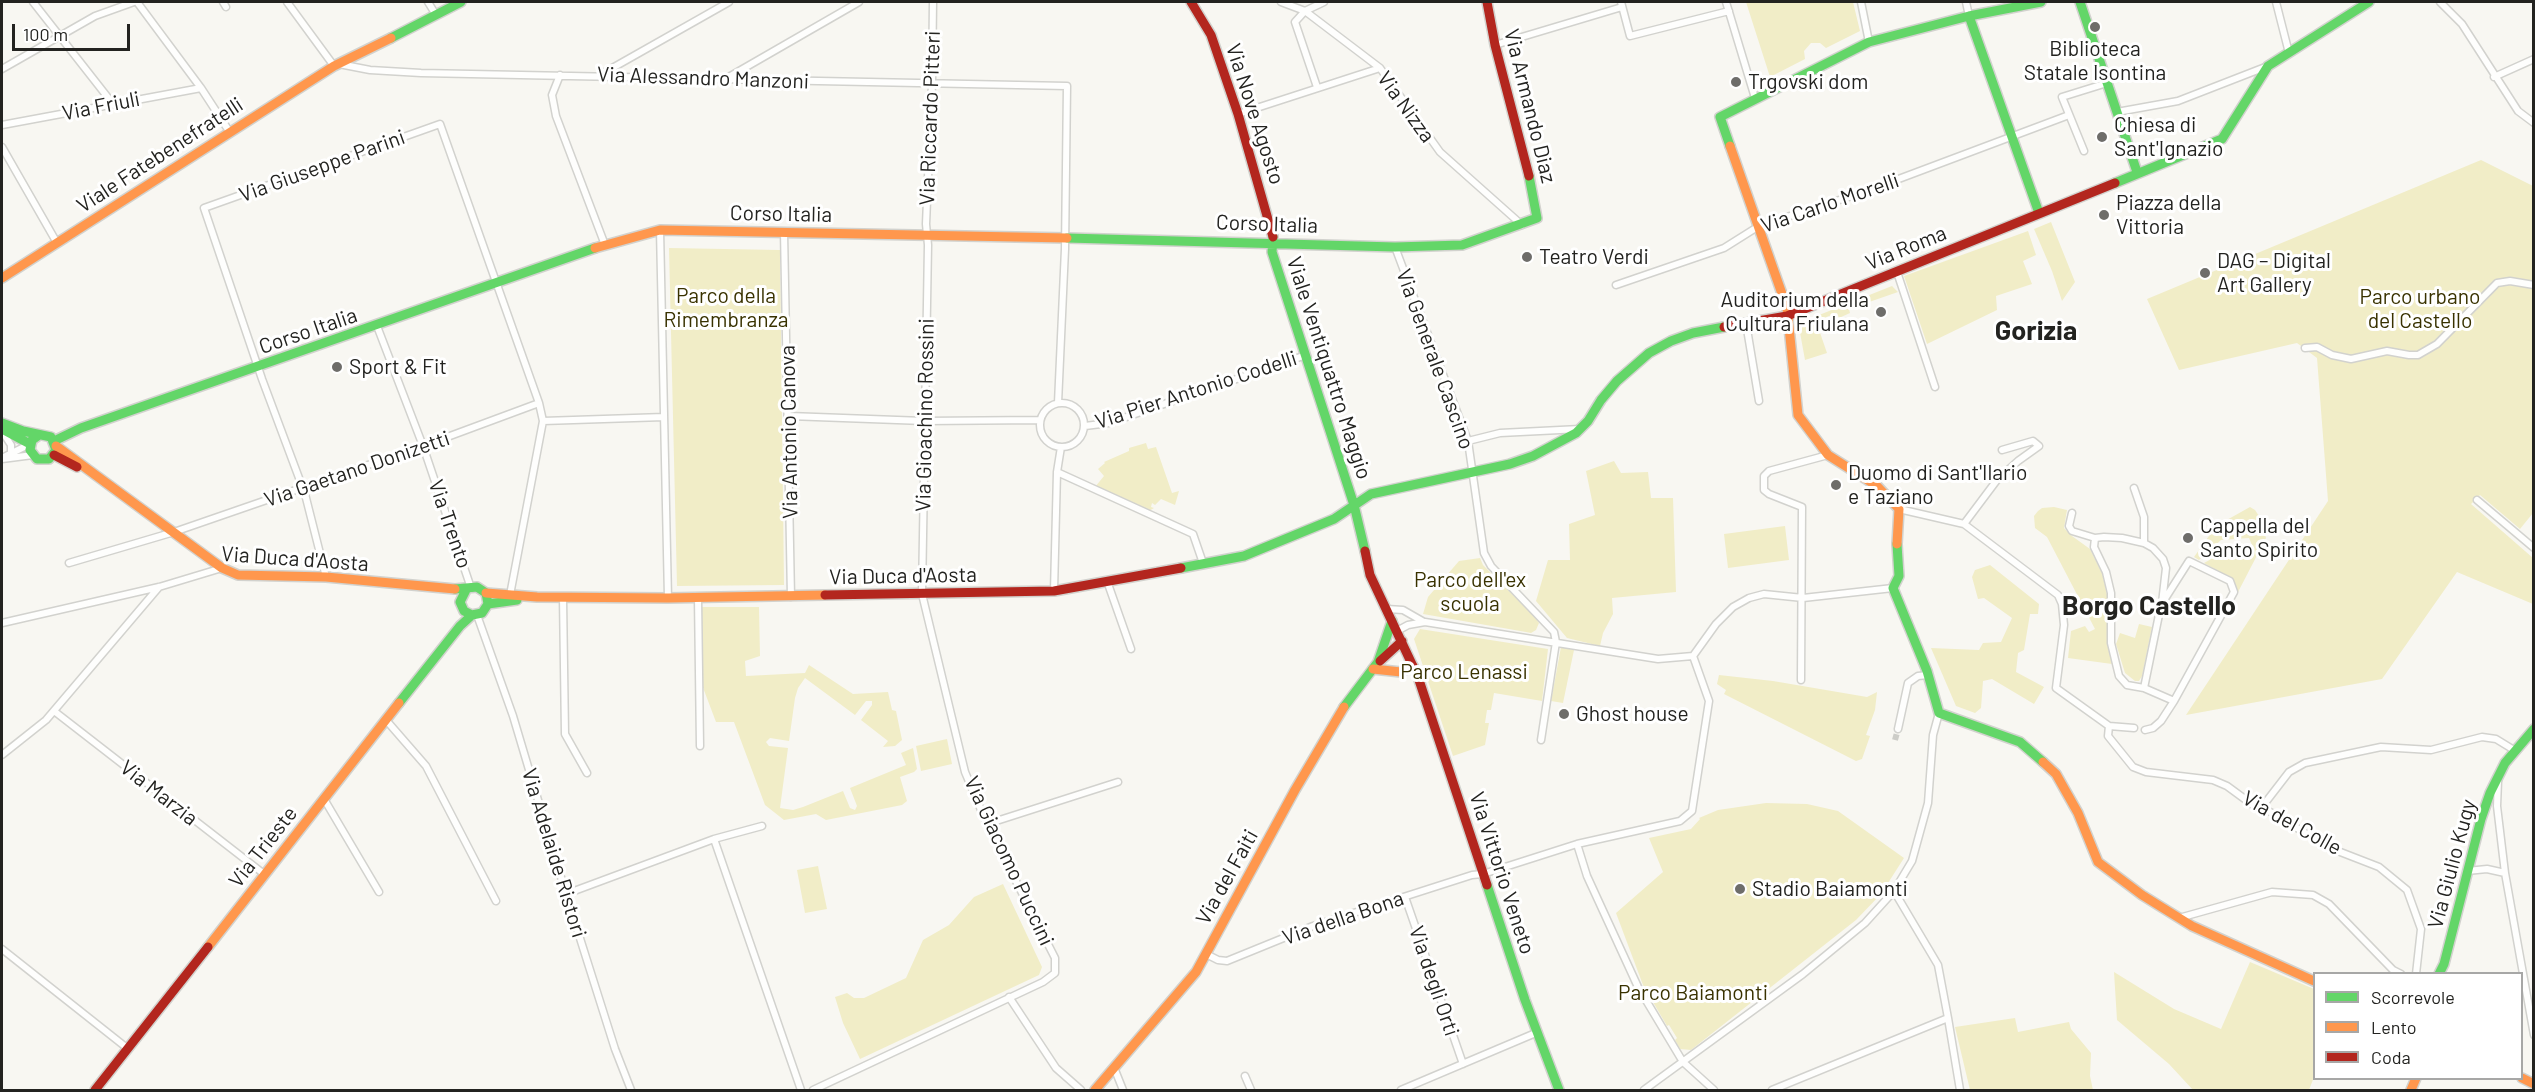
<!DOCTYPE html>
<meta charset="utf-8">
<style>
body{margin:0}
#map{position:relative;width:2535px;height:1092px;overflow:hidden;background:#f8f7f2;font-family:Barlow,sans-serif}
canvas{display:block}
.frame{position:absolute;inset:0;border:3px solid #232320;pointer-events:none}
.legend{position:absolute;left:2313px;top:972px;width:210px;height:108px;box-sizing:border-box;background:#fff;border:2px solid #a7a7a6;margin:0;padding:8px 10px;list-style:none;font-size:18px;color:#232320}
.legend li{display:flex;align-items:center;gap:12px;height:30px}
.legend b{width:30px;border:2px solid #a7a7a6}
.scale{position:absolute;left:12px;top:24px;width:118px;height:27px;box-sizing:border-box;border:3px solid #232320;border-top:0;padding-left:8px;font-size:18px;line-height:21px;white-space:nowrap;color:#232320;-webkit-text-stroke:4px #fff;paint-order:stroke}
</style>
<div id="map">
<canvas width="2535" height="1092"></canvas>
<div class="frame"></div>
<ul class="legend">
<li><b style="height:8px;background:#63d668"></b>Scorrevole</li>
<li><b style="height:8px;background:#ff974d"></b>Lento</li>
<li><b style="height:8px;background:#b3261e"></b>Coda</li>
</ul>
<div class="scale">100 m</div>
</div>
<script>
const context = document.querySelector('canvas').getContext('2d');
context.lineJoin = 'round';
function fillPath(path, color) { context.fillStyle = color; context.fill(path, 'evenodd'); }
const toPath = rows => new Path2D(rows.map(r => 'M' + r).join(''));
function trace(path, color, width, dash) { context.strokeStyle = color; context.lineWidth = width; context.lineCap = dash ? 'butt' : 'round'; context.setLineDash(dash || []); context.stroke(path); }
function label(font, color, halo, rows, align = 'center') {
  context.font = font + ' Barlow,sans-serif'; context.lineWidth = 6; context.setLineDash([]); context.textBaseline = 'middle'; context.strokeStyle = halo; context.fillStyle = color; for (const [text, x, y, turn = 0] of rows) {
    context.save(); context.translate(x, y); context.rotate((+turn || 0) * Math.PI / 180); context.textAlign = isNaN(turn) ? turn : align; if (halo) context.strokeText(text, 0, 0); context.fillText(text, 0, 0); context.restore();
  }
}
const green = toPath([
 [1746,2,1853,2,1860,31,1826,48,1820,43,1811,43,1804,51,1805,59,1770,77],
 [2481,160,2533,186,2533,513,2520,529,2480,495,2471,504,2533,558,2533,604,2457,572,2382,679,2186,715,2328,501,2317,358,2297,343,2179,370,2147,299],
 [2051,222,2075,282,2062,301,2052,271,2034,229],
 [2028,231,2036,255,2023,261,2032,284,1996,296,1997,310,1927,344,1904,276],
 [669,248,780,250,784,585,677,586],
 [1892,286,1898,292,1849,309,1850,313,1839,318,1837,313,1816,321,1827,353,1805,360,1799,327,1804,321],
 [1146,443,1148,449,1156,447,1172,493,1179,491,1175,505,1161,499,1155,505,1152,503,1151,507,1154,508,1149,511,1095,487,1104,476,1098,469,1105,463,1104,462,1129,451,1129,448],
 [1614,461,1621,473,1648,472,1651,498,1673,498,1676,592,1612,598,1613,614,1603,633,1600,646,1567,638,1536,601,1548,560,1570,560,1569,524,1595,515,1586,471],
 [2054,507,2067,510,2064,528,2072,536,2090,549,2102,573,2107,594,2107,643,2112,664,2068,658,2071,631,2085,626,2089,632,2095,629,2047,537,2035,528,2034,516,2038,511,2042,508],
 [2250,507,2255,510,2261,519,2266,538,2237,594,2232,579,2204,563,2215,557,2242,557,2250,550,2252,545,2249,538,2221,540,2199,560,2194,557,2216,526],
 [1785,526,1789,560,1728,568,1724,534],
 [1480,558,1483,565,1535,617,1539,623,1536,630,1531,633,1526,632,1423,614,1428,597,1459,561],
 [1990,565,2039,604,2038,614,2030,614,2024,650,2018,653,2016,672,2044,687,2034,704,1992,679,1983,681,1981,708,1975,713,1956,706,1931,648,1979,650,1983,643,2001,642,2012,618,1984,598,1978,599,1972,577,1975,570],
 [702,607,759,607,760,656,745,661,746,676,805,673,809,665,853,694,888,692,892,710,896,711,902,740,895,746,883,747,888,741,861,720,872,705,872,701,866,701,855,715,805,678,798,688,795,698,789,741,770,738,766,742,769,746,788,748,780,808,793,810,803,807,843,791,850,808,855,810,857,806,850,788,906,765,901,753,913,748,917,769,914,772,900,777,907,801,902,805,826,820,816,814,784,820,765,805,734,722,716,722,702,685],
 [2139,624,2152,627,2142,676,2139,681,2135,681,2125,673,2116,644,2120,633,2135,638],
 [1420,629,1548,649,1542,701,1494,693,1491,710,1487,710,1485,723,1489,723,1485,745,1453,756,1414,639],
 [1561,647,1574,650,1563,703,1551,701],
 [1719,675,1773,681,1867,697,1877,692,1875,710,1866,735,1870,736,1862,759,1856,761,1724,694,1726,690,1717,684],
 [947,739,952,764,921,771,916,746],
 [1766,803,1807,804,1838,811,1904,858,1881,894,1856,920,1691,1050,1680,1049,1675,1040,1677,1038,1669,1025,1667,1026,1643,985,1616,913,1663,872,1649,838,1691,829,1700,819,1699,818,1718,810],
 [818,866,827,909,805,913,797,870],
 [1003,884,1042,967,1039,975,860,1059,843,1023,835,997,847,993,854,998,864,998,906,978,923,940,949,925,974,897],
 [2250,962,2314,989,2314,1077,2309,1090,2193,1090,2169,1064,2117,1020,2114,972,2174,1009,2221,1029],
 [2015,1018,2018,1032,2069,1022,2071,1029,2091,1053,2090,1076,2093,1090,1970,1090,1955,1027]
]);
const streetTunnel = toPath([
 [1895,740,1898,729]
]);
const street = toPath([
 [33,2,113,104],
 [137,2,201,88,229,131],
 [223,2,226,7],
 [287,2,334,66],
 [428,2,436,15],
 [1281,2,1305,11,1380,68,1440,152,1522,225],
 [1621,2,1630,36,1729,11],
 [1726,2,1755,98],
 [1861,2,1869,42],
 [1966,2,1969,16],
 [2276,2,2289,53],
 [2440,2,2462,24,2518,111,2534,123],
 [1495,45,1622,7],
 [339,64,370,70,421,73,1067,86,1065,249,1058,403],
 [2,69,95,16,134,2],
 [560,75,552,95,556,116,605,245],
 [600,75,729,2],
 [2494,77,2534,59],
 [727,78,859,2],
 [1317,87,1295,22,1305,11,1324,2],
 [2117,112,2178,101,2268,66],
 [1238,114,1380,68],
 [2,125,201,88],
 [2,147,57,243],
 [2084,151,2062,97,2107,83],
 [660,230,668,598],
 [784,232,791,597],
 [1395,247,1468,441,1484,553,1491,566,1554,632,1556,642,1541,740],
 [1897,272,1935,387],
 [1616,285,1724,248,1759,226,1864,192,2069,115],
 [1746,323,1759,401],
 [377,326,423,446,471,588],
 [2305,348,2317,347,2332,355,2351,359,2387,351,2409,355,2418,355,2437,344,2497,283,2510,281,2534,285],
 '1040 425a22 22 0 1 1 44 0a22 22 0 1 1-44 0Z',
 [789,416,924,421,1040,420],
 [543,421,664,417],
 [1085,426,1109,423,1306,355],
 [2,431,11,445,11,452],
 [1468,441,1500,433,1580,429],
 [2,458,30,444],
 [2,459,33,455],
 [1057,472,1193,534,1203,563],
 [2134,488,2144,517,2144,543],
 [2477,500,2534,548],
 [1899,509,1964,524,2058,595,2062,604,2064,625,2056,688,2109,726,2134,728],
 [2072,513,2069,526,2072,531,2095,538],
 [1964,524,1997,480,2018,461,2039,446,2033,441,2002,450],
 [69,563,174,532,423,446,539,403],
 [326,577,305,494,262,379,204,208,440,124,539,403,543,421,510,595],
 [1107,581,1131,649],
 [1054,591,1057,472,1061,447],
 [563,598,565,734,587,773],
 [698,598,700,746],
 [2162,603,2166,568,2163,559,2153,548,2144,543,2122,538,2104,537,2095,538,2094,547,2106,572,2111,593,2111,643,2119,676,2127,685,2144,688,2174,701],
 [1387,609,1403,610,1424,622],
 [477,615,513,716,566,894,615,1049,631,1090],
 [2,623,159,587,222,568],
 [1397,631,1408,625,1425,622,1658,659,1693,656],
 [1693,656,1716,624,1733,607,1749,598,1764,594,1803,598,1893,588],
 [1801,680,1802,507,1769,494,1764,490,1764,476,1769,471,1828,455],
 [2144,688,2161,605,2189,561,2230,581,2234,592,2174,701,2161,721,2153,728,2145,730],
 [54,711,264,874],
 [386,720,426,766,496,901],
 [2109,726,2108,736,2133,767,2146,772,2213,780,2227,786,2257,808,2262,807,2330,848,2379,867,2407,890,2421,929,2416,974],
 [1898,729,1908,683,1918,676,1928,675],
 [2,755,46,720,159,587],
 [2498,781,2497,806,2505,873,2534,1035],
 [324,799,379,892],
 [2262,807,2289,772,2305,763,2381,747,2431,750,2482,737,2496,739,2514,750],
 [987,824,1118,782],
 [714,839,801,1090],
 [1577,844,1587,876,1638,987,1683,1062,1714,1090],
 [2467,871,2487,869,2505,873],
 [566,894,714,839,762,826],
 [1405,897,1463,1064],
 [2179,918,2272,892,2313,895,2329,904,2393,970,2401,974],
 [2,949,127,1048],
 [1206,954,1218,960,1227,961,1313,926,1472,875,1483,874,1577,844,1680,821,1692,811,1709,701,1693,656],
 [1009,997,1056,1068,1081,1090],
 [1948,1018,1960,1090],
 [1115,1070,1123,1090],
 [1245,1076,1251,1090],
 [813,1090,1043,982,1055,973,1055,958,987,824,965,772,922,594,928,245,926,224,932,84,933,2],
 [1401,1090,1538,1032],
 [1644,1090,1803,974,1865,923,1894,891,1912,861,1928,803,1933,735,1939,713],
 [1772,1090,1948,1018,1938,965,1894,891]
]);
const fast = toPath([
 [2080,2,2137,172],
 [1969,16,2039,213],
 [391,38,461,2],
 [1730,146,1720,117,1869,42,1969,16,2041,2],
 [2115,183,2222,139,2268,66,2369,2],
 [1273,237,1272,252,1354,505,1365,551],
 [1067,238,1395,247,1462,245,1537,218,1529,176],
 [2,423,23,431,51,437,56,450,49,459,37,459,30,450,32,440,39,435],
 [2,429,30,444],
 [54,441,81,428,595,248],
 [1897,544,1899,576,1893,588,1927,671,1939,713,2020,742,2043,762],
 [1181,568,1244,556,1334,519,1371,494,1510,464,1533,456,1576,433,1588,421,1601,400,1617,381,1649,353,1671,341,1693,333,1724,327],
 [455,589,477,587,486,593,488,604,482,613,472,615,464,611,460,602,466,590],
 [488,604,517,600],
 [399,703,460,626,472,615],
 [1344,707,1378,662,1392,621],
 [1487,885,1525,1000,1559,1090],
 [2439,974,2444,964,2481,819,2490,793,2505,763,2534,729]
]);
const slow = toPath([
 [1730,146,1787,308,1798,415,1828,455,1877,486,1899,509,1897,544],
 [595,248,660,230,1067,238],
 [2,278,334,66,391,38],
 [56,446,222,568,238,575,326,577,455,589],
 [486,593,537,597,668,598,825,595],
 [1373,669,1401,672,1413,666],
 [2043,762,2056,774,2078,813,2098,862,2142,895,2192,926,2314,981],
 [208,947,399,703],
 [2522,1078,2534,1084],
 [1095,1090,1196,972,1295,790,1344,707],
 [2411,1090,2416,1078]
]);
const jam = toPath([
 [1191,2,1211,35,1238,114,1273,237],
 [1487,2,1495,45,1529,176],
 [1724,327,1787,316,2115,183],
 [54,455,77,467],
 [1365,551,1370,575,1418,677,1487,885],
 [825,595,1054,591,1181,568],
 [1380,661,1402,641],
 [95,1090,208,947]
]);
const markers = [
 [2095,27,6,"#6e6d6a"],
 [1736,82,6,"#6e6d6a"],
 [2102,137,6,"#6e6d6a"],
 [2104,215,6,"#6e6d6a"],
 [1527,257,6,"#6e6d6a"],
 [2205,273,6,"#6e6d6a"],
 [1881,312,6,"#6e6d6a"],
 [337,367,6,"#6e6d6a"],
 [1836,485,6,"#6e6d6a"],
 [2188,538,6,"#6e6d6a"],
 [1564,714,6,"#6e6d6a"],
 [1740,889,6,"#6e6d6a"]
];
const poiNames = [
 ["Biblioteca",2095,49,"center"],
 ["Statale Isontina",2095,73,"center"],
 ["Trgovski dom",1748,82],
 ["Chiesa di",2114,125],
 ["Sant'Ignazio",2114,149],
 ["Piazza della",2116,203],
 ["Vittoria",2116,227],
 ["Teatro Verdi",1539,257],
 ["DAG – Digital",2217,261],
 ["Art Gallery",2217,285],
 ["Auditorium della",1869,300,"right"],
 ["Cultura Friulana",1869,324,"right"],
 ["Sport & Fit",349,367],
 ["Duomo di Sant'Ilario",1848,473],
 ["e Taziano",1848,497],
 ["Cappella del",2200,526],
 ["Santo Spirito",2200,550],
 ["Ghost house",1576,714],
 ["Stadio Baiamonti",1752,889]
];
const streetNames = [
 ["Via Alessandro Manzoni",703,78,2],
 ["Via Friuli",101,106,-11],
 ["Via Armando Diaz",1530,106,76],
 ["Via Nizza",1406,107,54],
 ["Via Nove Agosto",1255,114,72],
 ["Via Riccardo Pitteri",930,118,-88],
 ["Viale Fatebenefratelli",160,155,-33],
 ["Via Giuseppe Parini",322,166,-20],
 ["Via Carlo Morelli",1830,203,-19],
 ["Corso Italia",781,214,1],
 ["Corso Italia",1267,224,2],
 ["Via Roma",1906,248,-22],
 ["Corso Italia",308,331,-19],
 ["Via Generale Cascino",1435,359,70],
 ["Viale Ventiquattro Maggio",1329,368,72],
 ["Via Pier Antonio Codelli",1196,390,-18],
 ["Via Gioachino Rossini",925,415,-89],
 ["Via Antonio Canova",789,432,-91],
 ["Via Gaetano Donizetti",357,469,-19],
 ["Via Trento",450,524,71],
 ["Via Duca d'Aosta",295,559,4],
 ["Via Duca d'Aosta",903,576,-1],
 ["Via Marzia",159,793,38],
 ["Via del Colle",2292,823,29],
 ["Via Trieste",263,847,-52],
 ["Via Adelaide Ristori",554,853,73],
 ["Via Giacomo Puccini",1009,861,65],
 ["Via Giulio Kugy",2452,864,-75],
 ["Via Vittorio Veneto",1502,873,72],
 ["Via del Faiti",1227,877,-61],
 ["Via della Bona",1343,918,-19],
 ["Via degli Orti",1434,981,71]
];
const parkNames = [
 ["Parco della",726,296],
 ["Rimembranza",726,320],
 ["Parco urbano",2420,297],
 ["del Castello",2420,321],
 ["Parco dell'ex",1470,580],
 ["scuola",1470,604],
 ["Parco Lenassi",1464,672],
 ["Parco Baiamonti",1693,993]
];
const districtNames = [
 ["Gorizia",2036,331],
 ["Borgo Castello",2149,606]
];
fillPath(green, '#f1edc7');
trace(streetTunnel, '#cdcdc8', 6, [6, 3]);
trace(street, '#d2d2ce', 9);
trace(fast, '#d2d2ce', 12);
trace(slow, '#d2d2ce', 12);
trace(jam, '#d2d2ce', 12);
trace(street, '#fefefd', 6);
trace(fast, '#63d668', 9);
trace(slow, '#ff974d', 9);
trace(jam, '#b3261e', 9);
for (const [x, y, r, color] of markers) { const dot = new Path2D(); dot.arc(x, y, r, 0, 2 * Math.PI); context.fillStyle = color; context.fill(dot); trace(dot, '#fff', 2); }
label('21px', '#232320', '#fff', poiNames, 'left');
label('21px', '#232320', '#fff', streetNames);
label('21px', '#393200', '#fff', parkNames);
label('bold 27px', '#232320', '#fff', districtNames);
</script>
